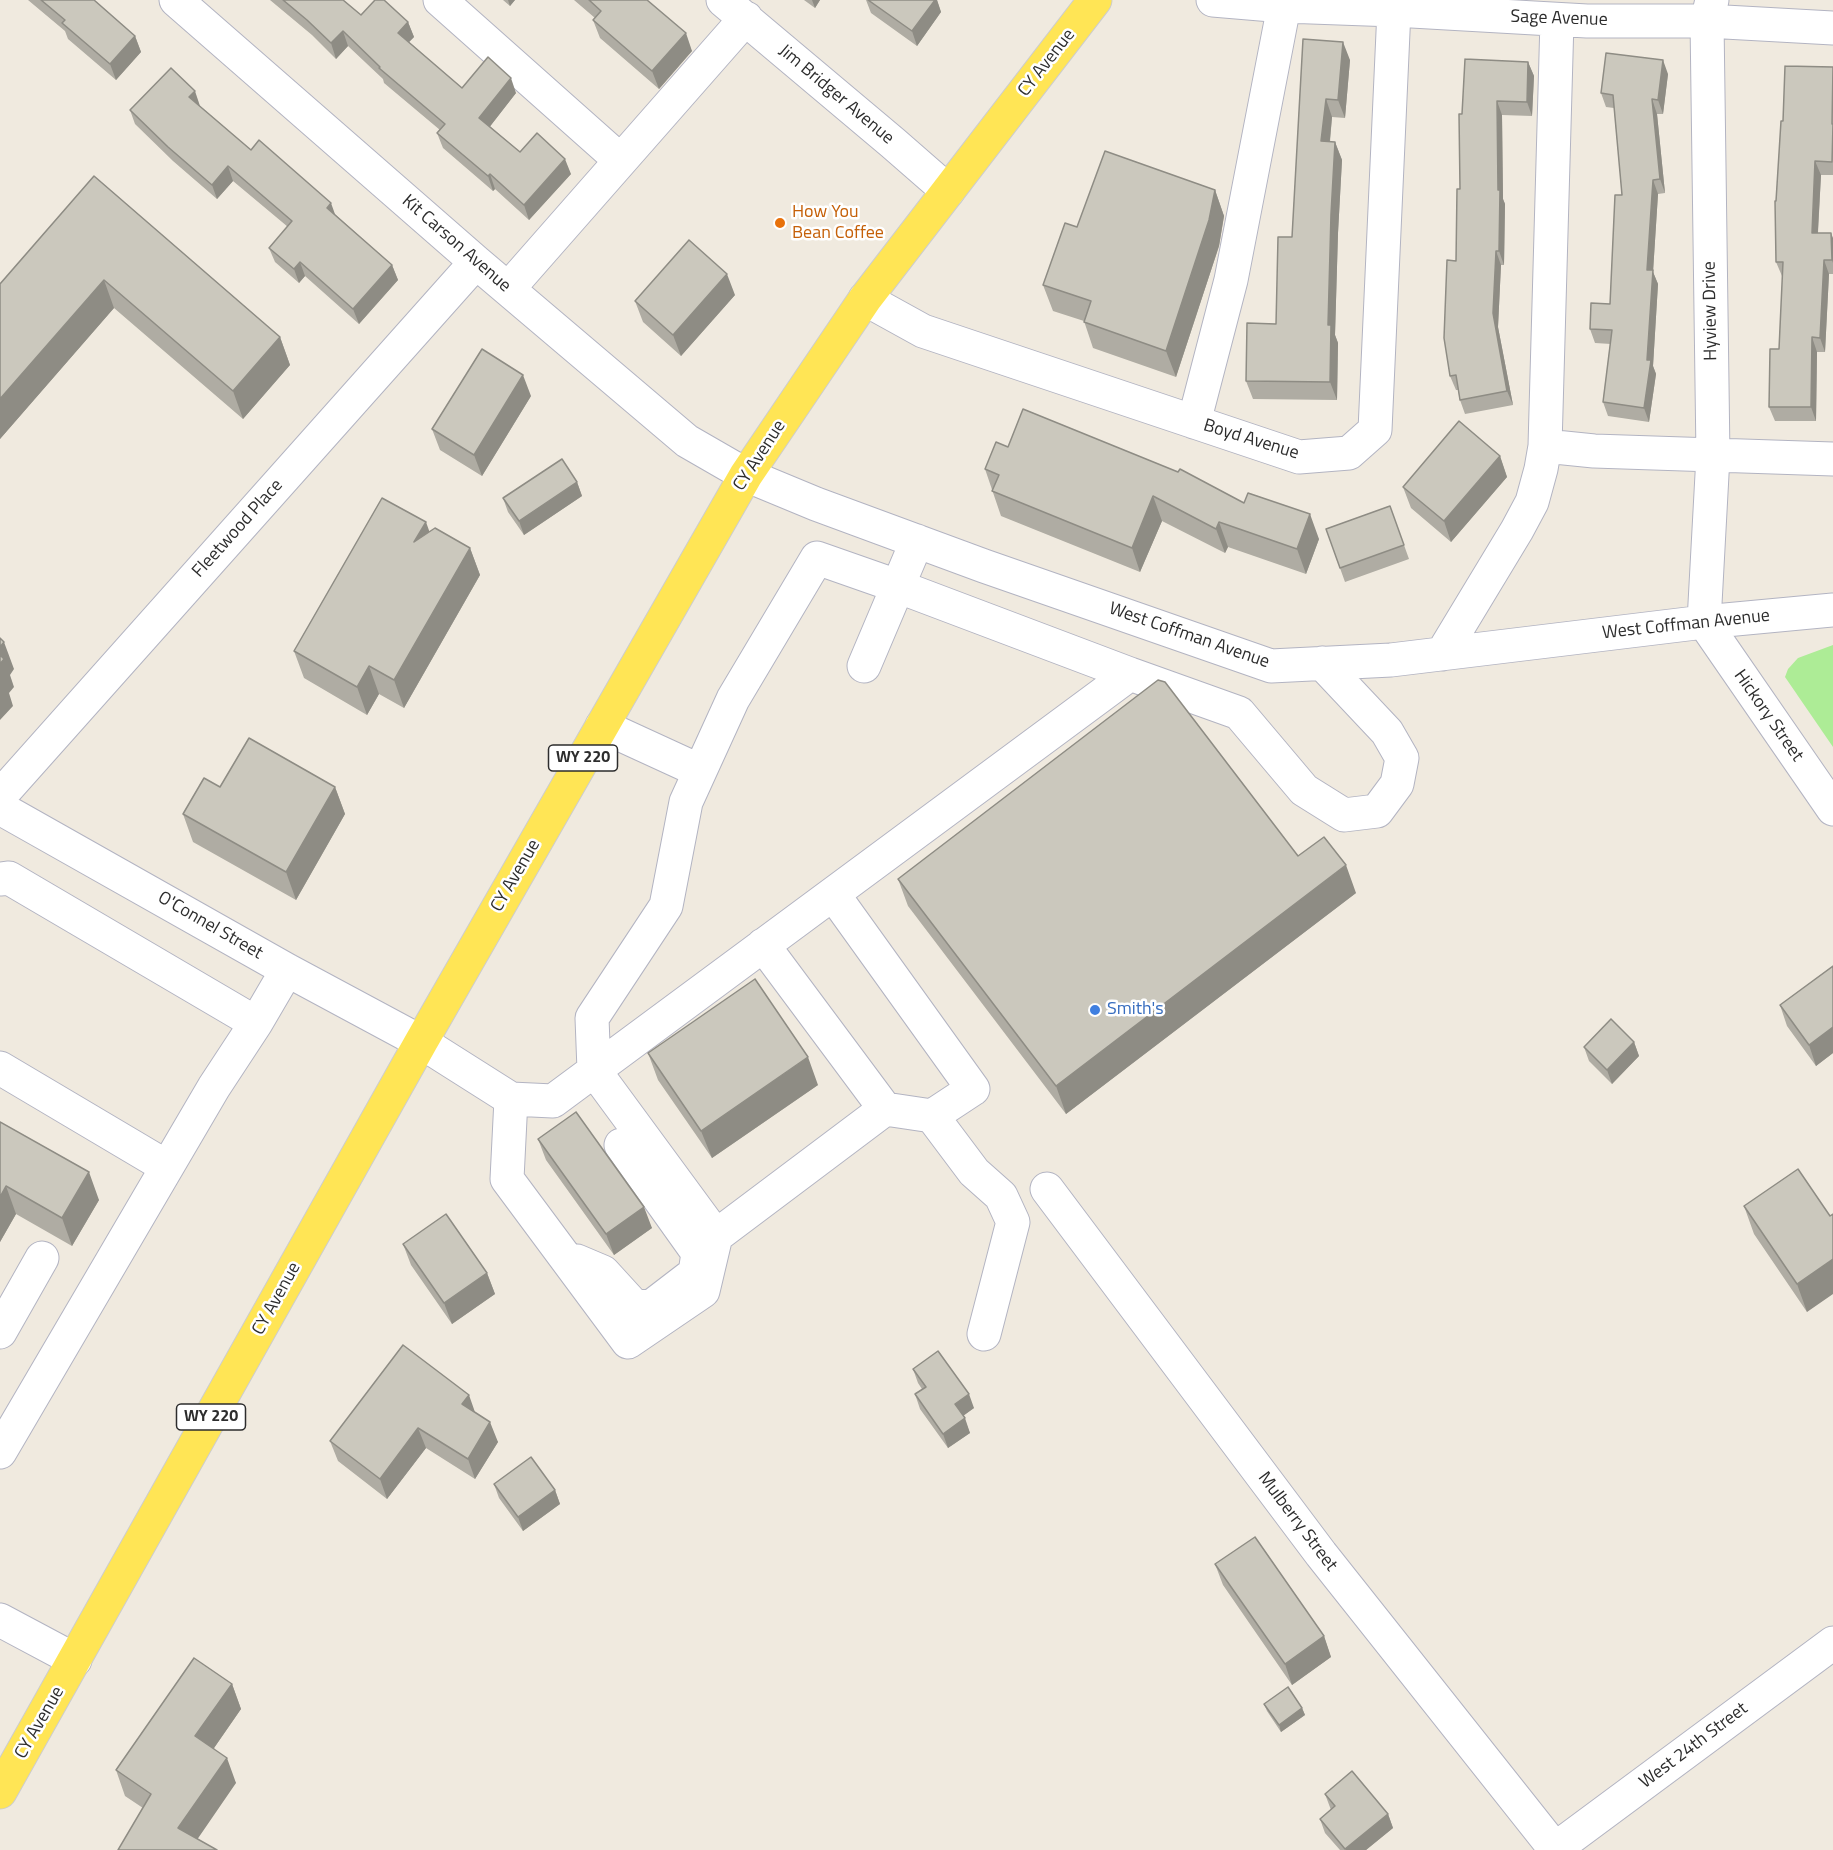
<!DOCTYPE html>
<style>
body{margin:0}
canvas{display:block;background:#f0eadf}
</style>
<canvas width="1833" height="1850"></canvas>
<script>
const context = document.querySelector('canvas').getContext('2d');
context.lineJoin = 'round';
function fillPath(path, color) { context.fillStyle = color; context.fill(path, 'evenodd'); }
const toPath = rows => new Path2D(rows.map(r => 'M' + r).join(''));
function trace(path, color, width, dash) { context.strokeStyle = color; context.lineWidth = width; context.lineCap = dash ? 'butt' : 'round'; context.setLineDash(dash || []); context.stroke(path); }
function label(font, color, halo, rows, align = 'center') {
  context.font = font + ' "Titillium Web",sans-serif'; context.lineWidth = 5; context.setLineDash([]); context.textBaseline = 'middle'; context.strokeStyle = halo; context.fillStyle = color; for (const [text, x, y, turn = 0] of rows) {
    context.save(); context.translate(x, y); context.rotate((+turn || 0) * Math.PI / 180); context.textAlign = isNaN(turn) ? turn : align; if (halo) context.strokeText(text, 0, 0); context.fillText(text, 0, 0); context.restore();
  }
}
const green = toPath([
 [1833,645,1833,747,1785,677,1788,669,1798,658]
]);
const minor = toPath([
 [176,0,476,262,687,441,746,475,816,504,984,566,1271,666,1391,660,1704,622,1833,610],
 [440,0,620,160],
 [723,0,893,143,948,191],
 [1213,0,1284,6,1394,10,1587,21,1707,21,1833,28],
 [1712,0,1707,21,1713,456,1704,622,1833,809],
 [508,289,746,18],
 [865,299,923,331,1299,457,1349,453,1375,430,1394,10],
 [1194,422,1231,280,1284,6],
 [1545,446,1594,451,1833,459],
 [1442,654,1517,530,1532,502,1541,469,1545,446,1557,20],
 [864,666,917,541],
 [602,726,700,771],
 [0,796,476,262],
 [0,808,287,970,421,1042,511,1099,553,1101,1130,674,1239,713,1304,790,1344,815,1377,811,1397,784,1402,758,1387,732,1322,663],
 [0,879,9,878,256,1023],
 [833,894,973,1089,932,1116,885,1109,716,1236,594,1070,592,1018,666,906,686,802,733,699,817,558,897,586,1130,674],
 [763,945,885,1109],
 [0,1068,167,1167],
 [511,1099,507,1179,628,1342,703,1291,716,1236],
 [932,1116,974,1172,1001,1196,1013,1222,984,1334],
 [1047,1189,1321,1554,1555,1849,1833,1643],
 [577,1261,603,1272,635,1307,652,1306,695,1273,698,1253,621,1145],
 [0,1332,42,1258],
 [0,1452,214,1087,256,1023,287,970],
 [0,1620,75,1660]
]);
const major = toPath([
 [0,1792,421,1042,746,475,865,299,1095,0]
]);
const wall = toPath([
 [28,0,94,0,135,36,141,52,116,80,68,39,65,31],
 [270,0,343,0,361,15,408,22,414,37,409,42,462,88,516,93,490,126,520,152,571,174,529,220,495,189,493,191,443,148,437,133,440,130,384,83,383,79,348,46,336,59,312,35],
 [503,0,515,0,510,6],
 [574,0,647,0,692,51,659,89,600,38,593,20,595,18],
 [804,0,820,0,815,8],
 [866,0,937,0,941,12,917,46,871,13],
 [1303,39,1350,60,1345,118,1332,117,1330,142,1335,142,1342,160,1338,233,1335,335,1338,343,1337,400,1253,399,1246,381,1276,324,1292,237],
 [1528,62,1534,76,1532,116,1502,115,1503,199,1505,204,1504,265,1501,265,1498,327,1513,405,1465,414,1460,400,1458,390,1456,390,1450,376,1460,189,1462,114],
 [1833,67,1833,175,1821,175,1818,233,1833,238,1833,274,1829,274,1825,352,1817,352,1816,421,1775,421,1769,407,1779,349,1783,276,1782,276,1776,262,1776,201,1783,121],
 [1668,74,1663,114,1657,114,1665,193,1658,194,1653,272,1658,284,1653,366,1656,374,1649,422,1608,416,1603,402,1611,344,1595,343,1590,329,1610,304,1622,195,1614,108,1606,107,1601,93],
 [200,106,251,150,336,215,392,265,398,280,359,324,305,276,299,283,275,262,269,248,288,227,233,181,217,199,173,161,135,124,130,110],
 [94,176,280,337,290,365,243,419,114,308,0,439,0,284],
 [1215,190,1224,216,1219,246,1176,377,1093,348,1084,321,1053,311,1043,285,1077,227],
 [735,295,681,356,643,322,635,301],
 [531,396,482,476,440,450,432,429],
 [1008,447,1244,503,1319,539,1306,574,1228,547,1225,553,1162,521,1140,572,1001,516,985,469],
 [1500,456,1507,477,1451,542,1411,508,1403,487],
 [577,482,582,496,524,535,508,512,503,498],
 [1390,506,1409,559,1345,582,1326,529],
 [429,531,470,548,480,575,404,708,379,694,367,715,304,678,294,651],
 [220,787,335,787,345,814,296,900,193,842,183,814],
 [1298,856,1356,893,1066,1114,908,906,898,879],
 [1833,966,1833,1053,1816,1066,1787,1026,1780,1005],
 [1634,1042,1639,1056,1612,1084,1589,1061,1584,1047],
 [648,1053,818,1085,712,1158,658,1080],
 [0,1122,99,1200,72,1246,16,1214,0,1242],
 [538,1139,652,1228,614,1255,546,1160],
 [1744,1206,1830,1216,1807,1312,1754,1234],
 [403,1244,487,1273,495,1294,452,1324,411,1265],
 [913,1369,974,1408,963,1416,970,1433,948,1448,920,1409,915,1394,922,1389,918,1383],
 [475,1413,498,1442,475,1479,426,1448,387,1499,338,1461,330,1441],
 [494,1484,555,1490,560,1504,523,1531,499,1498],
 [1215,1564,1324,1636,1331,1657,1292,1685,1223,1585],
 [232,1684,241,1709,214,1748,236,1783,143,1808,125,1796,116,1770],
 [1264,1704,1302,1708,1305,1715,1281,1732,1267,1711],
 [1325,1794,1388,1814,1393,1828,1366,1850,1340,1850,1325,1833,1320,1819,1331,1810]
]);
const shadedWall = toPath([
 [508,0,515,0,510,6],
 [812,0,820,0,815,8],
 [935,0,937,0,941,12,917,46,912,31],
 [408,22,414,37,403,48,398,33],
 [343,31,348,46,336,59,331,43],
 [686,33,692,51,659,89,652,71],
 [135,36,141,52,116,80,110,64],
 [1343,42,1350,60,1345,118,1338,100],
 [1663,60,1668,74,1663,114,1658,100],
 [1528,62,1534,76,1532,116,1527,102],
 [511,78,516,93,485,133,479,118],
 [195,91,200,106,195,111,189,97],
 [1326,99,1332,117,1328,160,1321,141],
 [1652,99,1657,114,1665,193,1660,179],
 [1497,101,1502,115,1503,199,1505,204,1504,265,1499,251],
 [1335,142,1342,160,1338,233,1335,335,1338,343,1337,400,1330,382,1328,325,1331,214],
 [565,159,571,174,529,220,524,205],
 [1815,161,1821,175,1817,247,1812,233],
 [228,166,233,181,217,199,212,185],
 [490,174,495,189,493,191,488,176],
 [1653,180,1658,194,1653,272,1658,284,1653,366,1656,374,1649,422,1644,408,1647,270],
 [1215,190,1224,216,1219,246,1176,377,1166,351],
 [331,203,336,217,327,208],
 [1831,233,1833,238,1833,263,1832,260],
 [1496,251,1501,265,1498,327,1513,405,1507,391,1493,313],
 [1824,260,1829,274,1825,352,1820,338],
 [300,262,305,276,299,283,294,269],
 [392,265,398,280,359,324,353,309],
 [727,274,735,295,681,356,673,335],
 [104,280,114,308,0,439,0,399],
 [280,337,290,365,243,419,233,391],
 [1812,337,1817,352,1816,421,1811,407],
 [523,375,531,396,482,476,474,455],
 [1500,456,1507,477,1451,542,1444,521],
 [577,482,582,496,524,535,519,521],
 [1153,496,1162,521,1140,572,1132,548],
 [1310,514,1319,539,1306,574,1297,549],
 [426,522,436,550,414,542],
 [1219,522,1228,547,1225,553,1216,529],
 [470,548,480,575,404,708,394,680],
 [4,642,14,669,10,675,14,687,9,693,13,706,0,720,0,647],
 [369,666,379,694,367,715,357,687],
 [335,787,345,814,296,900,286,872],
 [1346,865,1356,893,1066,1114,1056,1086],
 [1833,1027,1833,1053,1816,1066,1809,1045],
 [1634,1042,1639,1056,1612,1084,1607,1070],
 [808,1057,818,1085,712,1158,701,1131],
 [89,1172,99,1200,72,1246,62,1218],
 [6,1186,16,1214,0,1242,0,1197],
 [644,1207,652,1228,614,1255,606,1234],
 [1833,1259,1833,1294,1807,1312,1797,1284],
 [487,1273,495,1294,452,1324,444,1303],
 [969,1394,974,1408,960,1418,955,1404],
 [469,1395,476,1415,462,1404],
 [965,1418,970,1433,948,1448,943,1434],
 [490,1422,498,1442,475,1479,468,1459],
 [418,1428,426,1448,387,1499,380,1479],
 [555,1490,560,1504,523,1531,518,1517],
 [1324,1636,1331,1657,1292,1685,1285,1664],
 [232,1684,241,1709,205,1761,195,1736],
 [1302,1708,1305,1715,1281,1732,1279,1725],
 [227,1758,236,1783,190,1850,178,1828],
 [1388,1814,1393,1828,1366,1850,1346,1850,1345,1849]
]);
const building = toPath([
 [41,0,94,0,135,36,110,64,62,23,65,20,41,0],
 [283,0,343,0,361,15,375,0,384,0,408,22,398,33,462,88,488,57,511,78,479,118,520,152,537,133,565,159,524,205,490,174,488,176,437,133,445,124,379,68,380,67,343,31,331,43,307,20,283,0],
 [589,0,647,0,686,33,652,71,593,20,601,11,589,0],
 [868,0,935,0,912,31,868,0],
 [1303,39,1343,42,1338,100,1326,99,1321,141,1335,142,1331,214,1328,325,1331,325,1330,382,1246,381,1247,323,1276,324,1278,237,1292,237,1303,39],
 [1606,53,1663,60,1658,100,1652,99,1660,179,1653,180,1647,270,1653,270,1647,360,1651,360,1644,408,1603,402,1612,330,1590,329,1591,303,1610,304,1615,195,1622,195,1613,95,1601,93,1606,53],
 [1465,59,1528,62,1527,102,1497,101,1498,190,1500,190,1499,251,1496,251,1493,313,1507,391,1460,400,1456,375,1450,376,1444,338,1447,260,1456,261,1457,189,1460,189,1459,114,1462,114,1465,59],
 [1785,66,1833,67,1832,124,1833,124,1832,162,1815,161,1812,233,1831,233,1832,260,1824,260,1820,338,1812,337,1811,407,1769,407,1770,349,1779,349,1783,262,1776,262,1775,201,1776,201,1781,121,1783,121,1785,66],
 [171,68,195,91,189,97,251,150,259,140,331,203,327,208,392,265,353,309,300,262,294,269,269,248,292,221,228,166,212,185,168,147,130,110,171,68],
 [1105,151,1215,190,1209,220,1166,351,1084,322,1091,301,1043,285,1065,223,1077,227,1105,151],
 [94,176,280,337,233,391,104,280,0,399,0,284,94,176],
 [689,240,727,274,673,335,635,301,689,240],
 [482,349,523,375,474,455,432,429,482,349],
 [1023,409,1178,472,1180,469,1244,503,1248,493,1310,514,1297,549,1219,522,1216,529,1153,496,1132,548,992,491,999,475,985,469,996,442,1008,447,1023,409],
 [1459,421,1500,456,1444,521,1403,487,1459,421],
 [562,459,577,482,519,521,503,498,562,459],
 [382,498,426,522,414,542,435,528,470,548,394,680,369,666,357,687,294,651,382,498],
 [1390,506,1404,545,1340,568,1326,529,1390,506],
 [0,638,4,642,0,647,0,638],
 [0,655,4,659,0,664,0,655],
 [1158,680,1165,682,1298,856,1324,837,1346,865,1056,1086,898,879,1158,680],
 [249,738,335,787,286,872,183,814,204,778,220,787,249,738],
 [1833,966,1833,1027,1809,1045,1780,1005,1833,966],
 [755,979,808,1057,701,1131,648,1053,755,979],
 [1611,1019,1634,1042,1607,1070,1584,1047,1611,1019],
 [576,1112,644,1207,606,1234,538,1139,576,1112],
 [0,1122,89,1172,62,1218,6,1186,0,1197,0,1122],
 [1798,1169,1830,1216,1833,1214,1833,1259,1797,1284,1744,1206,1798,1169],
 [446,1214,487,1273,444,1303,403,1244,446,1214],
 [403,1345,469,1395,462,1404,490,1422,468,1459,418,1428,380,1479,330,1441,403,1345],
 [938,1351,969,1394,955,1404,965,1418,943,1434,915,1394,926,1387,913,1369,938,1351],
 [531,1457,555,1490,518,1517,494,1484,531,1457],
 [1255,1537,1324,1636,1285,1664,1215,1564,1255,1537],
 [194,1658,232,1684,195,1736,227,1758,178,1828,217,1850,118,1850,151,1794,116,1770,194,1658],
 [1288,1687,1302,1708,1279,1725,1264,1704,1288,1687],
 [1352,1771,1388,1814,1345,1849,1320,1819,1335,1806,1325,1794,1352,1771]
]);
const markers = [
 [780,223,6,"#e8710a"],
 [1095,1010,6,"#3f7fe0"]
];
const shields = [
 [583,758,69],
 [211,1417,69]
];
const shieldNames = [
 ["WY 220",583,758],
 ["WY 220",211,1417]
];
const streetNames = [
 ["Sage Avenue",1559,19,2],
 ["CY Avenue",1047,63,-52],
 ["Jim Bridger Avenue",836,95,40],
 ["Kit Carson Avenue",456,244,41],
 ["Hyview Drive",1711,311,-91],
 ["Boyd Avenue",1251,440,17],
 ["CY Avenue",760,456,-57],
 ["Fleetwood Place",238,529,-48],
 ["West Coffman Avenue",1686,625,-6],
 ["West Coffman Avenue",1189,636,19],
 ["Hickory Street",1768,716,55],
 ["CY Avenue",516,876,-60],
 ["O'Connel Street",210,926,30],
 ["CY Avenue",277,1299,-61],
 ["Mulberry Street",1297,1522,53],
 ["CY Avenue",40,1723,-60],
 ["West 24th Street",1694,1746,-37]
];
const foodNames = [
 ["How You",792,213],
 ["Bean Coffee",792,234]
];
const shopNames = [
 ["Smith's",1107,1010]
];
fillPath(green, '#adec96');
trace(minor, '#b3b4c2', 35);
trace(major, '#cdcdcd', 35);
trace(minor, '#fff', 33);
trace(major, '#ffe555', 33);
fillPath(wall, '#afaca3');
fillPath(shadedWall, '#8e8c84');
fillPath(building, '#cbc8bd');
trace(building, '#8e8c84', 1.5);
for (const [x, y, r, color] of markers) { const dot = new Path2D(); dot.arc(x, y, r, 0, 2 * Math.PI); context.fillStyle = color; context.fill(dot); trace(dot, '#fff', 2); }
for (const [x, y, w] of shields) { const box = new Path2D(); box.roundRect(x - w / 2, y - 13, w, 26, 4.5); context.fillStyle = '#fff'; context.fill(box); trace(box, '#2d2d2d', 1.5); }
label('bold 16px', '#2d2d2d', null, shieldNames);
label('18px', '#2d2d2d', '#fff', streetNames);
label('18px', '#c56008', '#fff', foodNames, 'left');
label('18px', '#366cbe', '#fff', shopNames, 'left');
</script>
